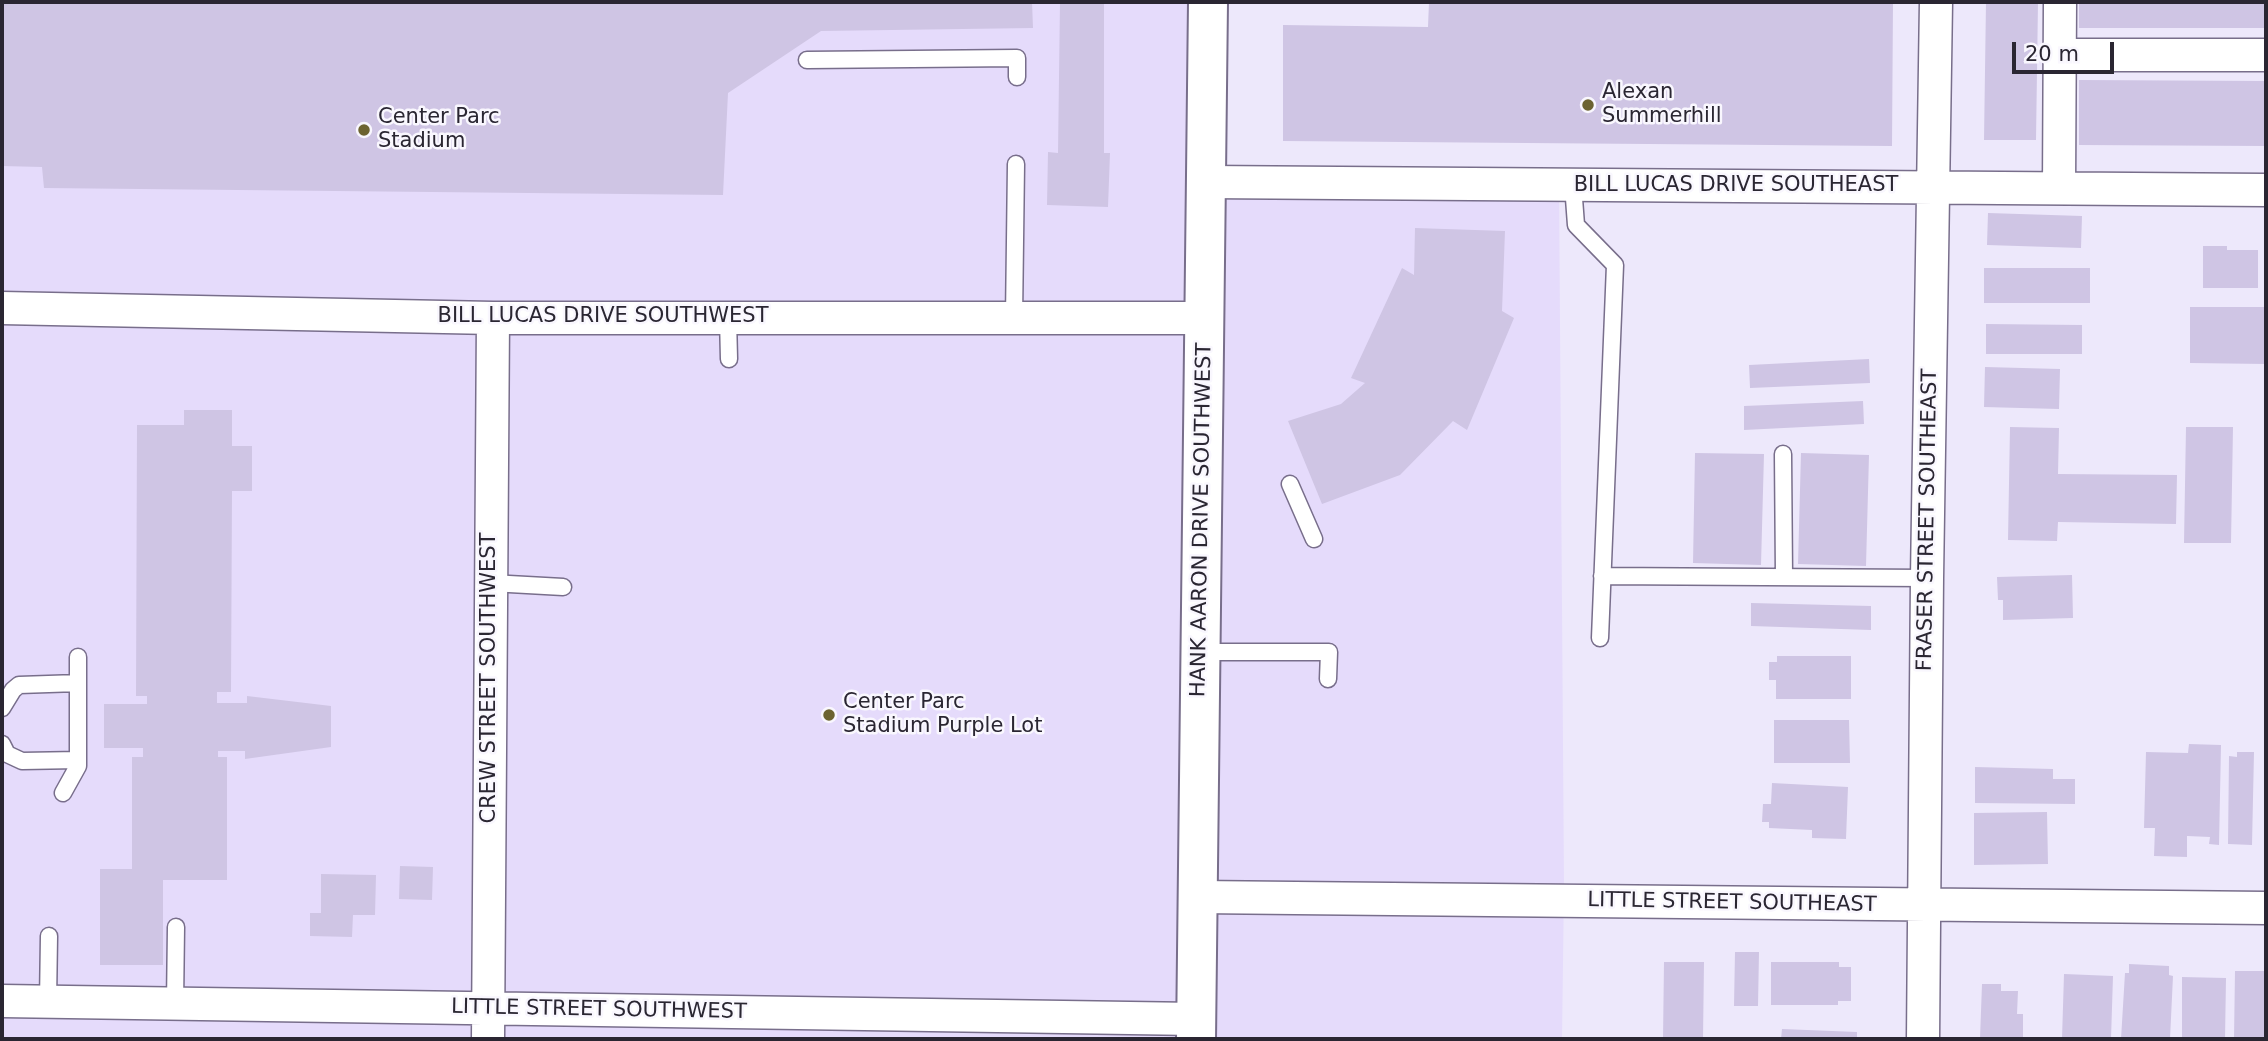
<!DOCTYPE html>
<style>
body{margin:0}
#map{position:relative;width:2268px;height:1041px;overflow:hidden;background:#ede8fb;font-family:"DejaVu Sans",sans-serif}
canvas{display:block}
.frame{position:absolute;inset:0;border:4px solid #2a2632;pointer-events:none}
.scale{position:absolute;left:2012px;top:42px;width:102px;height:32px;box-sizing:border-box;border:4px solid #2a2632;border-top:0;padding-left:9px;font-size:21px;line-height:24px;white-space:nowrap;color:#2a2632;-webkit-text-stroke:5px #f9f7fe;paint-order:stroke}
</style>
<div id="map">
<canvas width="2268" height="1041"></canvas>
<div class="frame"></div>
<div class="scale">20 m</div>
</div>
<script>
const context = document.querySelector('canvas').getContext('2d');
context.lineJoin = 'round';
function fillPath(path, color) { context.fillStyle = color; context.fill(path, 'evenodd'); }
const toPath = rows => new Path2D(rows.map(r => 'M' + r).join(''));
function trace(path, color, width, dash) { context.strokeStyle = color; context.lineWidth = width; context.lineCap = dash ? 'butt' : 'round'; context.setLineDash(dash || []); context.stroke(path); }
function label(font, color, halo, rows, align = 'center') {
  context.font = font + ' "DejaVu Sans",sans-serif'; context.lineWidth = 5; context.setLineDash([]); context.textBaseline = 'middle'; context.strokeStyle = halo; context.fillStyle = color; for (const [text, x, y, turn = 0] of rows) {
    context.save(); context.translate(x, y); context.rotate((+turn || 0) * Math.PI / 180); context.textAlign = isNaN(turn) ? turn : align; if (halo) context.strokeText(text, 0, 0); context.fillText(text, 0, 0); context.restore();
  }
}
const built = toPath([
 [2,2,1208,2,1207,182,1559,184,1564,886,1562,1039,2,1039]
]);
const building = toPath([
 [2,2,1032,2,1033,28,821,31,728,93,723,195,44,188,42,167,2,166],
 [1060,2,1104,2,1104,153,1110,153,1108,207,1047,205,1048,152,1058,153],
 [1429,2,1893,2,1892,146,1283,141,1283,25,1428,27],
 [1986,2,2038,2,2036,140,1984,140],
 [2079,2,2266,2,2266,28,2079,28],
 [2079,80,2266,81,2266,146,2079,145],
 [1988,213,2082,216,2081,248,1987,245],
 [1415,228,1505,231,1502,311,1514,318,1467,430,1453,421,1400,475,1322,504,1288,421,1341,404,1365,383,1351,378,1402,268,1414,275],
 [2203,246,2227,246,2227,250,2258,250,2258,288,2203,288],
 [1984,268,2090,268,2090,303,1984,303],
 [2190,307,2266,307,2266,364,2190,363],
 [1986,324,2082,325,2082,354,1986,354],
 [1869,359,1870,383,1750,388,1749,365],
 [1985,367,2060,369,2059,409,1984,407],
 [1863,401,1864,424,1744,430,1744,406],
 [184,410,232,410,232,446,252,446,252,491,232,491,231,692,217,692,217,703,247,703,247,696,331,706,331,747,245,759,245,751,218,751,218,757,227,757,227,880,163,880,163,965,100,965,100,869,132,869,132,757,143,757,143,748,104,748,104,704,147,704,147,696,136,696,137,425,184,425],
 [2010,427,2059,428,2058,474,2177,475,2176,524,2058,522,2057,541,2008,540],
 [2186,427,2233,427,2231,543,2184,543],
 [1695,453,1764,454,1761,565,1693,563],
 [1801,453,1869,455,1866,566,1798,564],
 [2072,575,2073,618,2003,620,2003,600,1998,600,1997,577],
 [1751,603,1871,606,1871,630,1751,626],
 [1777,656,1851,656,1851,699,1776,699,1776,680,1769,680,1769,662,1777,662],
 [1774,720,1849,720,1850,763,1774,763],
 [2189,744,2221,745,2219,845,2209,844,2210,837,2187,836,2187,857,2154,856,2155,828,2144,828,2146,752,2188,753],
 [2237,752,2254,752,2252,845,2228,844,2229,756,2237,757],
 [1975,767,2053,769,2053,779,2075,779,2075,804,1975,803],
 [1772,783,1848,787,1846,839,1812,838,1812,830,1769,828,1769,822,1762,822,1763,804,1771,804],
 [2047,812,2048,864,1974,865,1974,813],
 [400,866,433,867,432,900,399,899],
 [321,874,376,875,375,915,353,915,352,937,310,936,310,913,321,913],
 [1735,952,1759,952,1758,1006,1734,1006],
 [1664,962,1704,962,1703,1039,1663,1039],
 [1771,962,1839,962,1839,967,1851,967,1851,1001,1838,1001,1838,1005,1771,1005],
 [2129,964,2169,966,2169,975,2173,976,2170,1039,2121,1039,2125,973,2129,973],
 [2235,971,2266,971,2266,1039,2234,1039],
 [2064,974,2113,976,2111,1039,2062,1039],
 [2182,977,2226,978,2225,1039,2182,1039],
 [1982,984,2001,984,2001,991,2018,991,2017,1014,2023,1014,2023,1039,1980,1039],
 [1782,1029,1857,1032,1857,1039,1781,1039]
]);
const service = toPath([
 [807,60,1017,58,1017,77],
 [1573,185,1576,225,1615,265,1600,638],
 [728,318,729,359],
 [1014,318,1016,164],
 [1783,454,1784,577],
 [1290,484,1314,539],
 [1602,576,1927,578],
 [491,583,563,587],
 [1200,652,1329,652,1328,679],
 [2,708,13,690,19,685,78,683],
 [2,744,7,754,22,761,78,760],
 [63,793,78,766,78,657],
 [48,1002,49,936],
 [175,1004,176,927]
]);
const minor = toPath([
 [2060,55,2266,55],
 [1207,182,2266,190],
 [2059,188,2060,2],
 [2,308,493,318,1205,318],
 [1198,897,2266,908],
 [2,1001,1196,1019],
 [488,1039,493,318],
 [1923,1039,1927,578,1936,2]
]);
const secondary = toPath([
 [1196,1039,1208,2]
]);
const markers = [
 [1588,105,7,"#6c6330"],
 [364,130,7,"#6c6330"],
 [829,715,7,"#6c6330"]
];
const poiNames = [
 ["Alexan",1602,93],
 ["Summerhill",1602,117],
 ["Center Parc",378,118],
 ["Stadium",378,142],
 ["Center Parc",843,703],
 ["Stadium Purple Lot",843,727]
];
const streetNames = [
 ["BILL LUCAS DRIVE SOUTHEAST",1736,186],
 ["BILL LUCAS DRIVE SOUTHWEST",603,317],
 ["HANK AARON DRIVE SOUTHWEST",1202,520,-89],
 ["FRASER STREET SOUTHEAST",1928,520,-89],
 ["CREW STREET SOUTHWEST",490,678,-90],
 ["LITTLE STREET SOUTHEAST",1732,903,1],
 ["LITTLE STREET SOUTHWEST",599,1010,1]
];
fillPath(built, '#e5dbfb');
fillPath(building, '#cfc5e4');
trace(service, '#786e8b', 19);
trace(minor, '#786e8b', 35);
trace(secondary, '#786e8b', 42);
trace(service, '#fff', 16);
trace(minor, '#fff', 32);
trace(secondary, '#fff', 38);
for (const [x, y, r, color] of markers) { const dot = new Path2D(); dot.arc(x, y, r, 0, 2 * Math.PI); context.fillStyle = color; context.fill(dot); trace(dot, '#f9f7fe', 2.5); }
label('21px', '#2a2632', '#f9f7fe', poiNames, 'left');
label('21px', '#2a2632', '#f9f7fe', streetNames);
</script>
